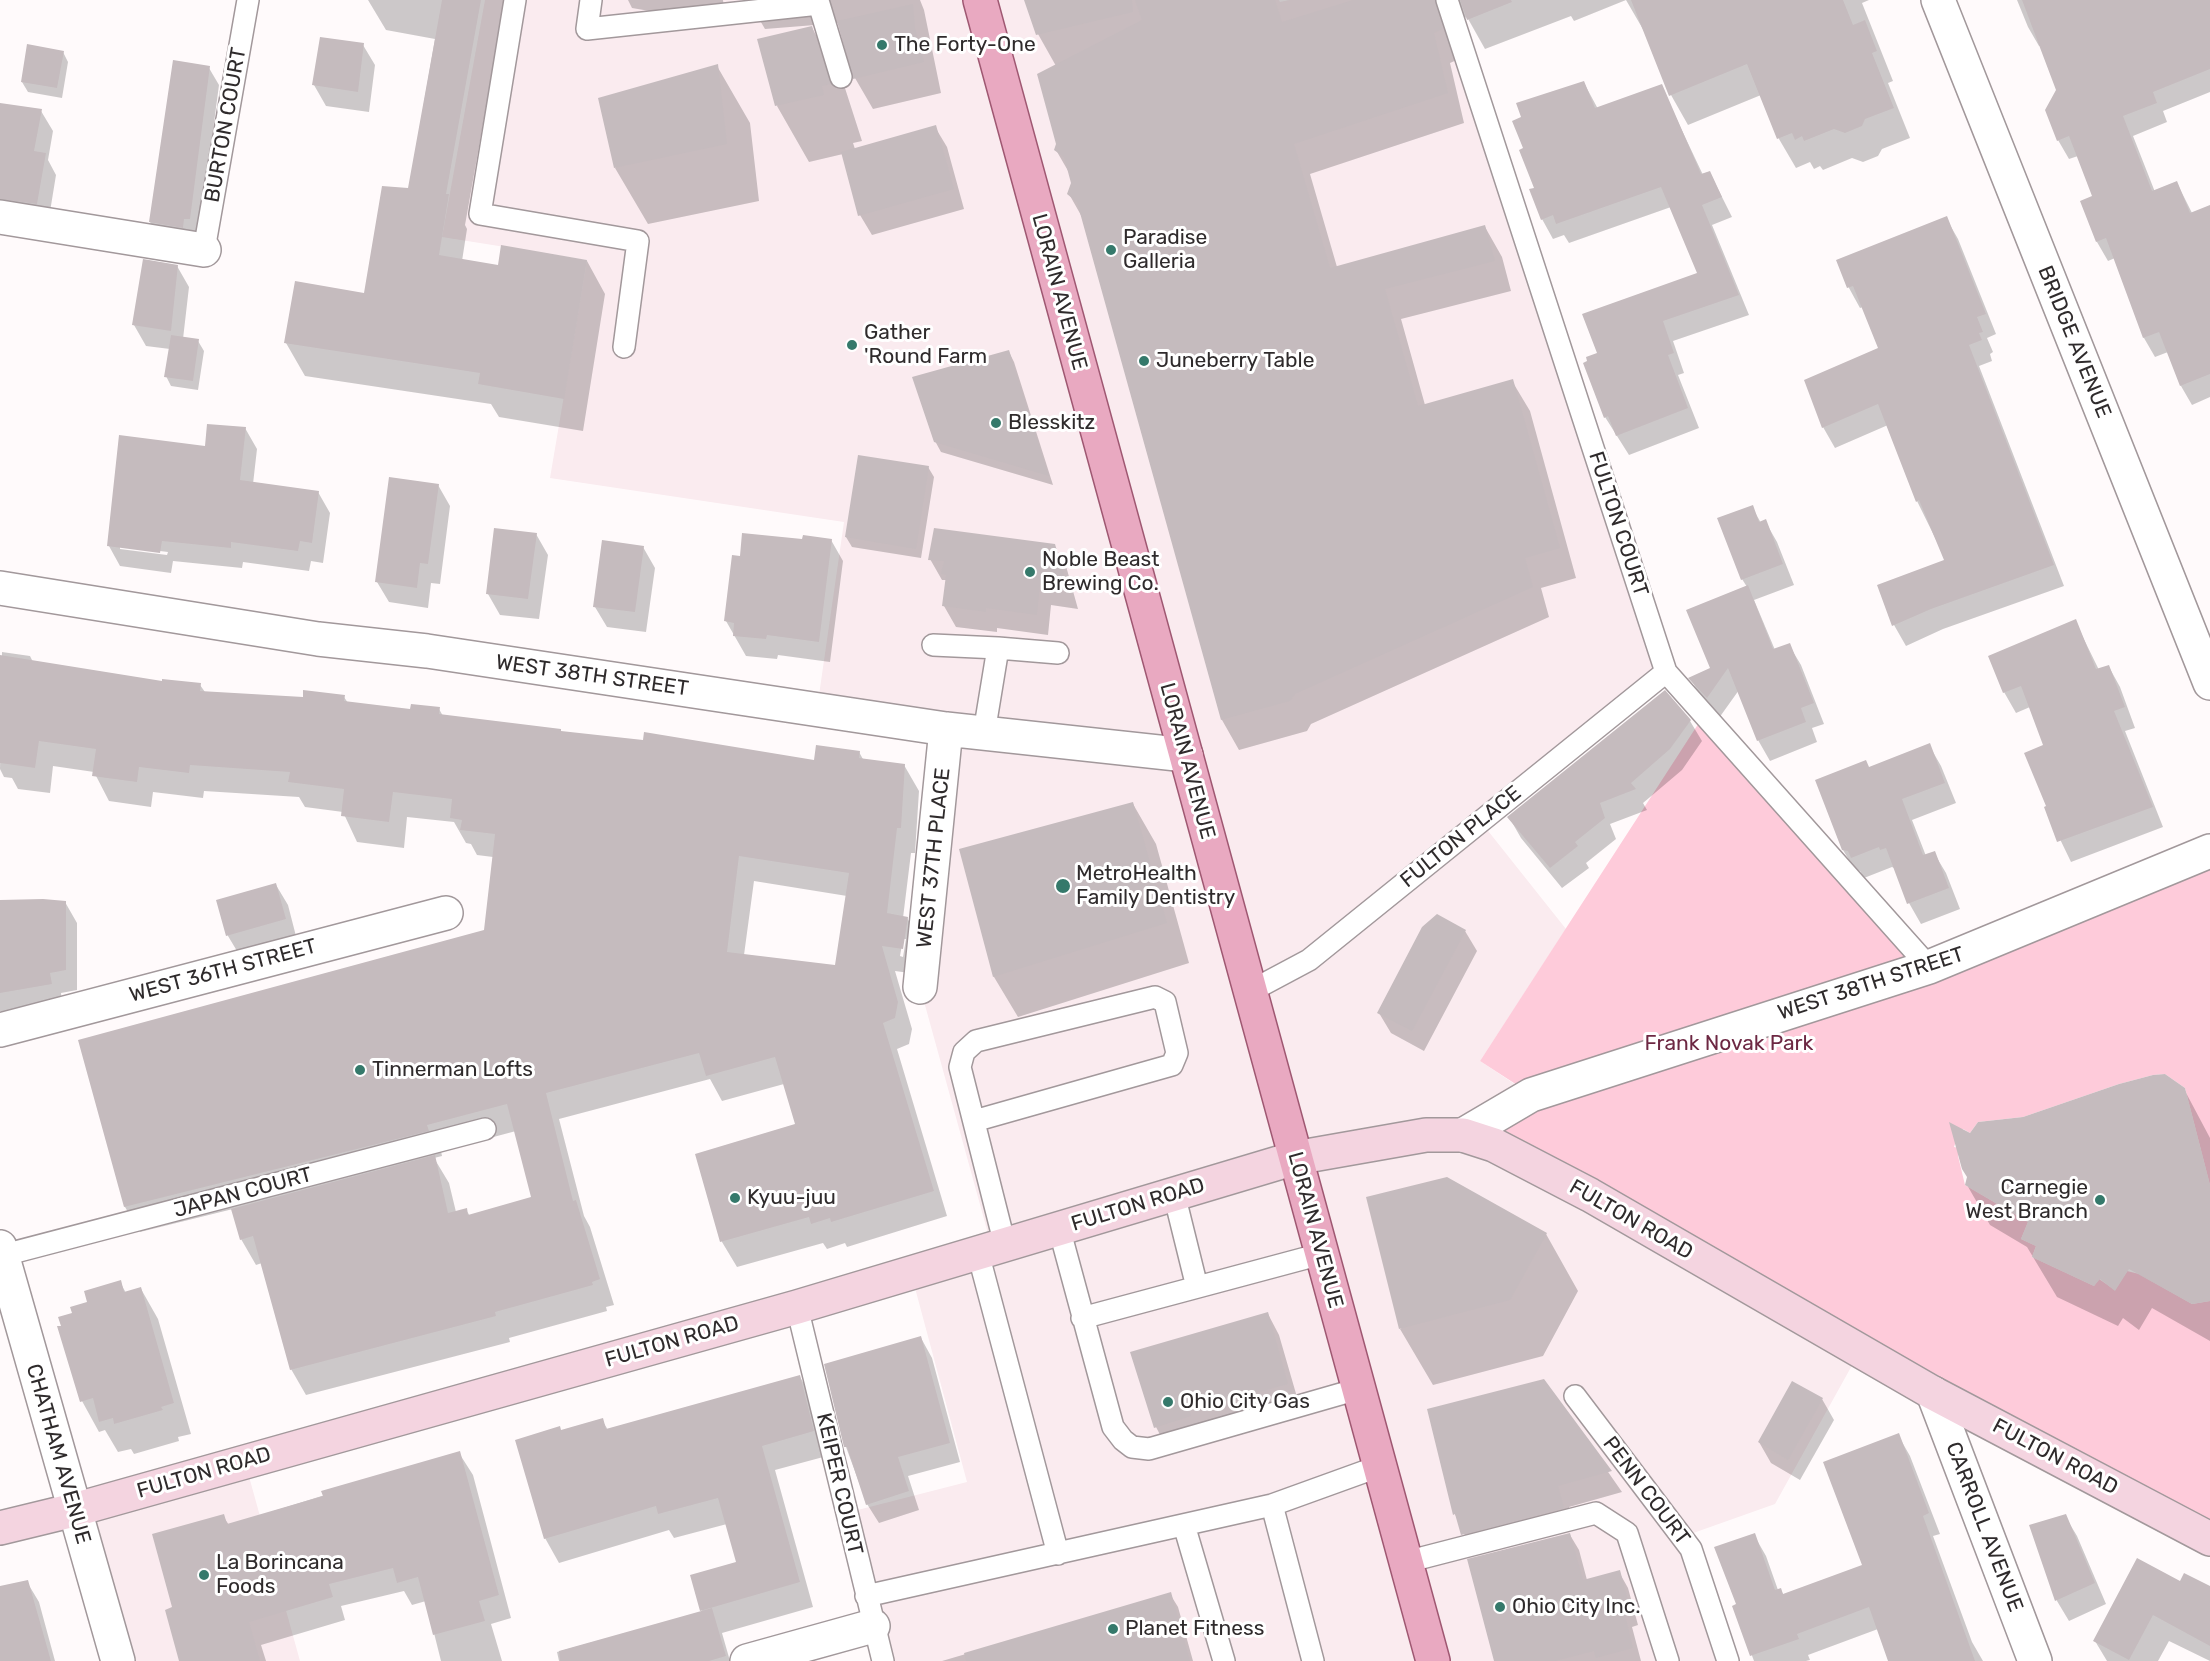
<!DOCTYPE html>
<style>
body{margin:0}
canvas{display:block;background:#fffafb}
</style>
<canvas width="2210" height="1661"></canvas>
<script>
const context = document.querySelector('canvas').getContext('2d');
context.lineJoin = 'round';
function fillPath(path, color) { context.fillStyle = color; context.fill(path, 'evenodd'); }
const toPath = rows => new Path2D(rows.map(r => 'M' + r).join(''));
function trace(path, color, width, dash) { context.strokeStyle = color; context.lineWidth = width; context.lineCap = dash ? 'butt' : 'round'; context.setLineDash(dash || []); context.stroke(path); }
function label(font, color, halo, rows, align = 'center') {
  context.font = font + ' Rubik,sans-serif'; context.lineWidth = 6; context.setLineDash([]); context.textBaseline = 'middle'; context.strokeStyle = halo; context.fillStyle = color; for (const [text, x, y, turn = 0] of rows) {
    context.save(); context.translate(x, y); context.rotate((+turn || 0) * Math.PI / 180); context.textAlign = isNaN(turn) ? turn : align; if (halo) context.strokeText(text, 0, 0); context.fillText(text, 0, 0); context.restore();
  }
}
const built = toPath([
 [485,0,1279,0,1280,2,1289,0,1447,0,1666,672,1481,822,1566,929,1480,1061,1531,1095,1860,1351,1775,1504,1682,1537,1728,1661,883,1661,846,1513,967,1482,911,1273,992,1248,920,987,946,729,817,709,844,522,550,478,587,260,442,237],
 [245,1462,300,1661,118,1661,74,1510]
]);
const green = toPath([
 [1704,715,1929,967,2210,851,2210,1185,2185,1088,2165,1074,2153,1075,2119,1084,2023,1117,1978,1122,1970,1133,1963,1129,1959,1132,1954,1147,1960,1148,1958,1156,1965,1185,2028,1222,2021,1239,2036,1246,2032,1257,2094,1286,2099,1279,2115,1290,2127,1271,2139,1274,2192,1304,2210,1301,2210,1539,1463,1135,1531,1094,1480,1061]
]);
const shadow = toPath([
 [368,0,505,0,465,225,467,229,462,261,499,267,587,261,605,294,583,431,499,417,491,404,305,376,286,343,366,294,409,189,435,39,386,30],
 [628,0,723,0,726,24,632,8],
 [748,0,920,0,924,10,941,93,873,109,855,78,840,23,765,29],
 [1026,0,1869,0,1862,3,1893,81,1888,83,1910,138,1882,149,1878,156,1863,162,1852,158,1823,170,1820,166,1814,169,1810,162,1796,168,1779,139,1761,95,1688,125,1671,95,1644,31,1626,0,1574,21,1571,16,1485,49,1467,17,1455,21,1459,59,1450,63,1464,123,1310,174,1337,267,1485,227,1502,257,1511,291,1401,319,1425,405,1512,381,1530,411,1576,578,1541,588,1549,617,1311,724,1307,731,1239,750,1222,720,1082,217,1069,194,1073,183,1071,176,1056,150,1056,66,1038,34],
 [2017,0,2210,0,2210,92,2163,111,2167,122,2133,136,2155,192,2177,183,2192,213,2210,206,2210,397,2192,405,2181,386,2168,352,2155,357,2144,338,2115,258,2108,261,2097,242,2082,202,2094,197,2078,156,2069,159,2058,140,2057,90,2041,46,2039,46,2028,27],
 [812,28,844,85,862,141,853,143,855,149,935,127,947,147,964,209,872,235,860,215,843,154,809,162,777,106],
 [363,45,375,65,369,112,326,106,314,85],
 [63,52,68,62,62,98,28,92,22,82],
 [717,66,750,123,759,201,648,224,615,168],
 [209,68,219,85,199,236,160,239,150,222],
 [1584,83,1598,109,1661,86,1703,175,1710,173,1732,217,1712,225,1749,315,1673,341,1684,373,1678,375,1699,428,1629,455,1605,417,1599,354,1699,274,1671,207,1569,243,1564,235,1553,239,1542,219,1536,188],
 [0,104,41,111,53,131,48,160,56,175,48,224,0,216],
 [1946,218,1958,239,1996,334,1987,338,1993,352,1990,354,1992,361,1979,366,2064,586,1943,629,1906,646,1894,625,1879,586,1946,560,1917,501,1888,425,1835,448,1823,427,1880,349,1863,307,1860,308,1849,288,1838,261],
 [177,266,189,287,183,339,198,341,204,351,198,390,171,386,166,376,170,349,146,346,134,325],
 [1009,352,1014,362,1053,485,941,452,935,441],
 [245,428,257,449,253,484,318,492,330,513,323,563,311,561,309,571,243,562,242,568,173,561,171,573,120,566,109,546,206,447],
 [120,546,168,552,167,555,120,549],
 [928,467,934,477,921,558,852,547,846,537],
 [438,485,450,506,440,584,431,583,428,608,389,602,377,582],
 [1752,507,1761,523,1765,521,1777,542,1794,585,1754,600,1775,650,1789,645,1801,665,1824,724,1812,728,1817,742,1770,761,1758,740,1739,690,1719,718,1702,698,1690,678,1712,669,1747,587,1742,579],
 [536,534,548,555,539,619,500,615,488,594],
 [831,540,843,561,830,662,778,655,777,659,746,656,726,621,742,558,804,541],
 [1054,545,1066,566,1078,609,1051,605,1048,635,997,628,997,632,956,627,944,606,947,580,942,580,930,559],
 [643,547,655,568,646,632,607,627,595,607],
 [2075,621,2099,670,2109,667,2120,687,2135,728,2125,731,2163,827,2071,862,2045,808,2048,807,2045,746,2030,707,2016,713,2004,692],
 [2,652,30,656,33,662,164,683,200,685,205,692,304,698,344,697,348,703,412,711,439,709,443,716,562,733,816,761,859,752,864,761,904,765,919,791,915,853,911,853,903,918,907,918,922,944,917,974,895,971,912,1029,909,1044,897,1049,947,1216,847,1247,845,1243,827,1249,823,1243,737,1267,722,1242,697,1155,797,1125,784,1084,722,1101,710,1079,559,1119,584,1216,590,1227,614,1305,606,1307,607,1311,509,1338,510,1342,306,1395,291,1369,262,1263,256,1265,241,1239,233,1209,140,1232,125,1207,80,1041,485,931,493,857,477,855,471,844,466,843,454,822,407,817,404,848,357,842,343,812,305,807,299,797,204,791,203,798,153,792,151,807,109,801,94,772,53,766,50,793,18,789,12,778,4,777,0,769],
 [754,881,847,896,836,967,744,955],
 [903,939,906,939,903,957,900,956],
 [516,1131,533,1198,470,1216,466,1210,456,1212,449,1183,434,1158,442,1156,441,1151],
 [1690,721,1702,741,1682,770,1643,803,1647,810,1610,824,1616,839,1586,863,1589,868,1562,888,1521,838,1509,817],
 [1929,745,1941,766,1956,803,1912,820,1926,856,1934,853,1946,873,1960,909,1921,924,1909,903,1896,869,1892,867,1864,878,1860,871,1855,870,1843,850,1869,769],
 [1133,804,1156,844,1189,963,1018,1017,994,977,961,851],
 [276,885,288,905,297,940,240,956,228,936,218,901],
 [0,902,65,902,77,923,77,990,61,993,62,1005,5,1017,0,1011],
 [1465,931,1477,951,1424,1051,1391,1033,1379,1013],
 [2184,1089,2210,1138,2210,1341,2152,1308,2139,1330,2123,1318,2118,1326,2057,1297,2027,1247,1990,1225,1967,1185,1970,1135,2023,1118],
 [1546,1234,1578,1291,1543,1356,1433,1385,1400,1329],
 [120,1282,126,1293,141,1289,158,1319,191,1434,178,1437,179,1441,134,1454,131,1449,118,1452,105,1430,99,1432,82,1401,63,1327,74,1314],
 [1268,1314,1279,1335,1299,1404,1167,1448,1156,1427],
 [921,1338,932,1358,960,1462,908,1476,919,1510,879,1523,867,1504,846,1447],
 [800,1377,814,1401,827,1456,775,1470,813,1607,722,1633,730,1661,559,1661,557,1652,702,1612,692,1576,738,1563,727,1524,674,1538,669,1530,559,1563,545,1538,561,1431,602,1420,608,1430],
 [1544,1380,1622,1492,1569,1507,1575,1529,1474,1555,1455,1514],
 [1822,1399,1834,1420,1800,1480,1771,1463,1759,1442],
 [1898,1435,1910,1456,1940,1534,1933,1536,1972,1642,1983,1661,1893,1661,1878,1629,1808,1655,1810,1660,1806,1661,1754,1661,1734,1607,1738,1605,1754,1535,1766,1556,1778,1590,1780,1589,1784,1596,1864,1566],
 [459,1453,473,1475,511,1618,491,1624,502,1661,441,1661,426,1601,412,1605,404,1591,341,1606,345,1620,261,1645,266,1661,180,1661,174,1608,223,1516,229,1525],
 [2065,1516,2077,1536,2106,1604,2069,1621,2057,1601,2031,1526],
 [1570,1535,1579,1550,1587,1580,1619,1572,1628,1588,1638,1625,1632,1627,1641,1661,1496,1661],
 [27,1582,39,1602,55,1661,0,1661,0,1588],
 [2180,1583,2210,1588,2210,1661,2169,1641,2158,1661,2107,1661,2095,1641],
 [1170,1594,1178,1607,1193,1661,942,1661]
]);
const building = toPath([
 [442,0,481,0,446,194,449,194,439,255,498,265,501,245,587,260,564,399,478,384,480,373,284,343,295,281,364,293,382,186,408,188],
 [1024,0,1132,0,1133,12,1036,35],
 [1135,0,1275,0,1282,22,1353,0,1435,0,1443,29,1434,33,1448,93,1294,144,1330,268,1485,225,1495,261,1385,289,1418,406,1513,379,1560,548,1525,558,1533,587,1295,694,1290,701,1221,720,1077,202,1067,194,1071,183,1064,157,1054,150,1056,144,1037,74,1142,20],
 [1460,0,1511,0,1512,2,1467,20],
 [1631,0,1843,0,1853,25,1865,20,1877,51,1872,53,1894,108,1865,119,1862,126,1845,133,1834,129,1804,141,1802,136,1795,140,1792,133,1777,139,1747,64,1669,96],
 [2022,0,2210,0,2210,69,2153,92,2157,103,2123,116,2152,191,2177,181,2190,213,2210,205,2210,374,2180,386,2159,332,2143,338,2106,238,2096,242,2080,201,2092,196,2069,136,2057,141,2045,110,2056,90],
 [913,4,915,28,924,62,853,79,837,21],
 [812,26,831,84,822,86,824,95,775,106,757,39],
 [320,37,364,43,358,92,312,85],
 [27,44,64,51,57,88,21,82],
 [173,60,210,66,190,219,184,219,183,228,149,222],
 [718,64,727,144,614,168,598,98],
 [1584,81,1595,108,1662,84,1701,174,1710,171,1722,197,1702,205,1739,295,1663,321,1674,353,1668,355,1688,408,1616,436,1608,416,1604,418,1583,363,1587,361,1586,357,1597,353,1582,314,1697,273,1661,187,1556,224,1553,215,1541,220,1529,189,1534,188,1519,150,1523,148,1512,121,1521,117,1516,103],
 [0,103,42,109,34,151,46,153,37,204,0,199],
 [936,125,954,189,858,216,841,152],
 [1947,216,1986,314,1977,317,1983,332,1979,333,1982,340,1969,345,2054,565,1931,609,1892,626,1877,585,1944,560,1919,500,1916,502,1878,404,1822,428,1804,380,1878,348,1853,286,1847,288,1836,260],
 [143,259,178,265,171,331,132,325],
 [171,335,199,339,193,381,164,377],
 [1009,350,1049,476,934,442,912,377],
 [207,424,246,427,240,480,319,491,312,543,300,541,298,551,231,542,231,548,162,541,160,553,107,546,119,435,205,446],
 [858,455,929,466,916,549,845,537],
 [389,477,439,484,428,564,420,563,417,588,375,582],
 [1753,505,1759,522,1766,519,1783,564,1741,580,1717,518],
 [494,528,537,533,528,599,486,594],
 [934,528,1055,544,1068,589,1040,585,1037,615,986,608,986,612,942,606,946,575,941,574,944,561,928,560],
 [742,533,802,539,803,535,832,539,819,642,767,635,766,639,733,636,734,623,724,621,732,555,740,556],
 [602,540,644,546,635,612,593,607],
 [1748,585,1773,649,1790,643,1814,703,1801,708,1806,722,1757,741,1728,668,1707,698,1688,678,1710,668,1686,610],
 [2076,619,2096,669,2109,665,2125,707,2114,711,2153,807,2057,842,2044,807,2046,806,2024,753,2043,745,2021,686,2003,693,1988,656],
 [0,655,162,681,162,679,201,683,200,691,303,697,303,690,345,695,344,701,410,709,411,704,440,707,439,714,561,729,561,731,643,740,644,732,814,760,816,745,860,751,859,758,905,764,901,828,897,828,887,913,908,917,903,949,882,946,898,1002,895,1018,883,1023,934,1191,831,1222,830,1218,811,1224,809,1217,720,1242,695,1154,795,1124,775,1057,706,1076,699,1053,546,1093,573,1201,576,1200,600,1279,592,1282,593,1285,495,1312,496,1316,290,1370,253,1236,240,1240,231,1209,435,1155,448,1213,467,1208,468,1215,531,1197,507,1104,427,1125,429,1131,124,1207,78,1040,484,930,495,834,460,830,462,820,450,818,452,799,393,792,389,822,341,816,344,789,288,782,290,772,190,765,189,773,139,767,137,782,92,776,96,749,39,741,35,768,0,763],
 [739,856,849,873,835,965,727,952],
 [1665,690,1691,720,1670,749,1631,783,1636,789,1600,803,1605,818,1575,842,1578,846,1550,868,1507,817],
 [1930,743,1945,783,1902,799,1923,855,1935,851,1949,888,1907,904,1886,848,1880,850,1879,847,1851,858,1848,851,1842,850,1815,780,1866,760,1869,767],
 [1133,802,1167,923,993,977,959,849],
 [276,883,286,919,226,936,216,900],
 [43,899,66,901,66,970,50,973,52,984,0,993,0,900],
 [1437,914,1466,930,1412,1031,1377,1013,1422,927],
 [2165,1074,2185,1088,2210,1185,2210,1301,2192,1304,2129,1269,2115,1291,2100,1279,2094,1286,2032,1257,2036,1246,2021,1239,2028,1222,1965,1185,1967,1177,1962,1169,1949,1122,1970,1133,1978,1122,2023,1117,2119,1084,2153,1075],
 [1447,1177,1547,1233,1510,1300,1399,1329,1366,1197],
 [121,1280,124,1292,141,1287,174,1403,161,1407,163,1410,114,1424,113,1418,99,1422,93,1398,80,1402,57,1326,61,1326,58,1317,72,1313,70,1307,87,1302,84,1291],
 [1268,1312,1288,1384,1190,1411,1191,1416,1154,1428,1130,1352],
 [921,1336,950,1443,898,1457,909,1491,866,1505,847,1447,844,1447,824,1364],
 [800,1375,814,1431,762,1446,800,1582,700,1611,690,1575,736,1562,718,1498,658,1514,656,1506,544,1539,515,1440,560,1426,561,1430,603,1418,606,1429],
 [1544,1379,1612,1471,1558,1486,1564,1508,1461,1535,1455,1514,1453,1515,1427,1409],
 [1792,1381,1823,1398,1788,1460,1758,1442],
 [1899,1433,1929,1513,1923,1516,1975,1661,1888,1661,1869,1607,1797,1634,1799,1639,1750,1656,1732,1606,1736,1604,1714,1547,1755,1533,1775,1590,1781,1588,1783,1594,1862,1565,1823,1462],
 [460,1451,499,1595,479,1601,485,1621,433,1635,418,1577,397,1583,393,1568,329,1584,333,1597,249,1622,260,1661,179,1661,165,1610,172,1607,152,1534,224,1514,227,1524,323,1496,321,1491],
 [2066,1514,2095,1583,2055,1601,2029,1525],
 [1570,1533,1583,1580,1620,1570,1630,1609,1624,1611,1633,1648,1596,1658,1594,1651,1555,1661,1494,1661,1467,1559],
 [2137,1558,2180,1581,2184,1573,2210,1586,2210,1646,2153,1615,2129,1660,2093,1641],
 [28,1580,51,1661,0,1661,0,1586],
 [1171,1592,1190,1661,966,1661,964,1653],
 [712,1608,726,1656,709,1661,560,1661,559,1651]
]);
const lane = toPath([
 [515,0,480,214,638,241,624,347],
 [591,0,587,29,819,4,841,77],
 [1447,0,1666,672,1929,967],
 [204,250,248,0],
 [933,645,998,648],
 [984,733,998,648,1058,653],
 [1249,992,1309,960,1666,672],
 [974,1121,1172,1065,1177,1053,1165,1002,1155,997,976,1041,964,1052,960,1067,1005,1245],
 [1174,1194,1197,1287],
 [1059,1228,1113,1427,1123,1440,1132,1447,1149,1449,1358,1389],
 [978,1253,1058,1554],
 [0,1256,485,1129],
 [797,1307,883,1661],
 [1082,1318,1321,1254],
 [1575,1396,1691,1549,1728,1661],
 [1272,1505,1313,1661],
 [1184,1525,1224,1661],
 [1406,1562,1596,1513,1627,1533,1668,1661],
 [866,1596,1272,1505,1380,1466]
]);
const street = toPath([
 [1938,0,2210,683],
 [0,217,204,250],
 [0,588,318,639,427,651,946,729,1186,755],
 [920,987,946,729],
 [0,1030,446,913],
 [1463,1135,1531,1095,1929,967,2210,851],
 [0,1247,118,1661],
 [1933,1393,2035,1661],
 [747,1661,873,1626]
]);
const secondary = toPath([
 [0,1528,74,1510,797,1307,1295,1158,1426,1135,1463,1135,1494,1145,1590,1195,1933,1393,2210,1539]
]);
const primary = toPath([
 [980,0,1433,1661]
]);
const markers = [
 [882,45,6,"#35796b"],
 [1111,250,6,"#35796b"],
 [852,345,6,"#35796b"],
 [1144,361,6,"#35796b"],
 [996,423,6,"#35796b"],
 [1030,572,6,"#35796b"],
 [1063,886,8,"#35796b"],
 [360,1070,6,"#35796b"],
 [735,1198,6,"#35796b"],
 [2100,1200,6,"#35796b"],
 [1168,1402,6,"#35796b"],
 [204,1575,6,"#35796b"],
 [1500,1607,6,"#35796b"],
 [1113,1629,6,"#35796b"]
];
const poiNames = [
 ["The Forty-One",894,45],
 ["Paradise",1123,238],
 ["Galleria",1123,262],
 ["Gather",864,333],
 ["'Round Farm",864,357],
 ["Juneberry Table",1156,361],
 ["Blesskitz",1008,423],
 ["Noble Beast",1042,560],
 ["Brewing Co.",1042,584],
 ["MetroHealth",1076,874],
 ["Family Dentistry",1076,898],
 ["Tinnerman Lofts",372,1070],
 ["Carnegie",2088,1188,"right"],
 ["West Branch",2088,1212,"right"],
 ["Kyuu-juu",747,1198],
 ["Ohio City Gas",1180,1402],
 ["La Borincana",216,1563],
 ["Foods",216,1587],
 ["Ohio City Inc.",1512,1607],
 ["Planet Fitness",1125,1629]
];
const streetNames = [
 ["BURTON COURT",226,125,-80],
 ["LORAIN AVENUE",1059,292,75],
 ["BRIDGE AVENUE",2074,342,68],
 ["FULTON COURT",1618,524,72],
 ["WEST 38TH STREET",592,676,8],
 ["LORAIN AVENUE",1187,761,75],
 ["FULTON PLACE",1461,837,-39],
 ["WEST 37TH PLACE",934,858,-84],
 ["WEST 36TH STREET",223,971,-15],
 ["WEST 38TH STREET",1871,984,-18],
 ["JAPAN COURT",243,1193,-15],
 ["FULTON ROAD",1138,1205,-17],
 ["FULTON ROAD",1631,1220,30],
 ["LORAIN AVENUE",1315,1230,75],
 ["FULTON ROAD",672,1342,-16],
 ["CHATHAM AVENUE",58,1454,74],
 ["FULTON ROAD",2055,1457,28],
 ["FULTON ROAD",204,1473,-16],
 ["KEIPER COURT",839,1484,77],
 ["PENN COURT",1646,1491,53],
 ["CARROLL AVENUE",1984,1527,69]
];
const parkNames = [
 ["Frank Novak Park",1729,1044]
];
fillPath(built, '#faebef');
fillPath(green, '#fecbda');
fillPath(shadow, '#0003');
fillPath(building, '#c5bbbe');
trace(lane, '#a2989b', 24);
trace(street, '#a2989b', 36);
trace(secondary, '#a2989b', 36);
trace(primary, '#9f5872', 36);
trace(lane, '#fff', 21);
trace(street, '#fff', 33);
trace(secondary, '#f4d4e0', 33);
trace(primary, '#e9a9c1', 33);
for (const [x, y, r, color] of markers) { const dot = new Path2D(); dot.arc(x, y, r, 0, 2 * Math.PI); context.fillStyle = color; context.fill(dot); trace(dot, '#fff', 2); }
label('21px', '#2f2b2c', '#fff', poiNames, 'left');
label('21px', '#2f2b2c', '#fff', streetNames);
label('21px', '#6d2843', '#fff', parkNames);
</script>
